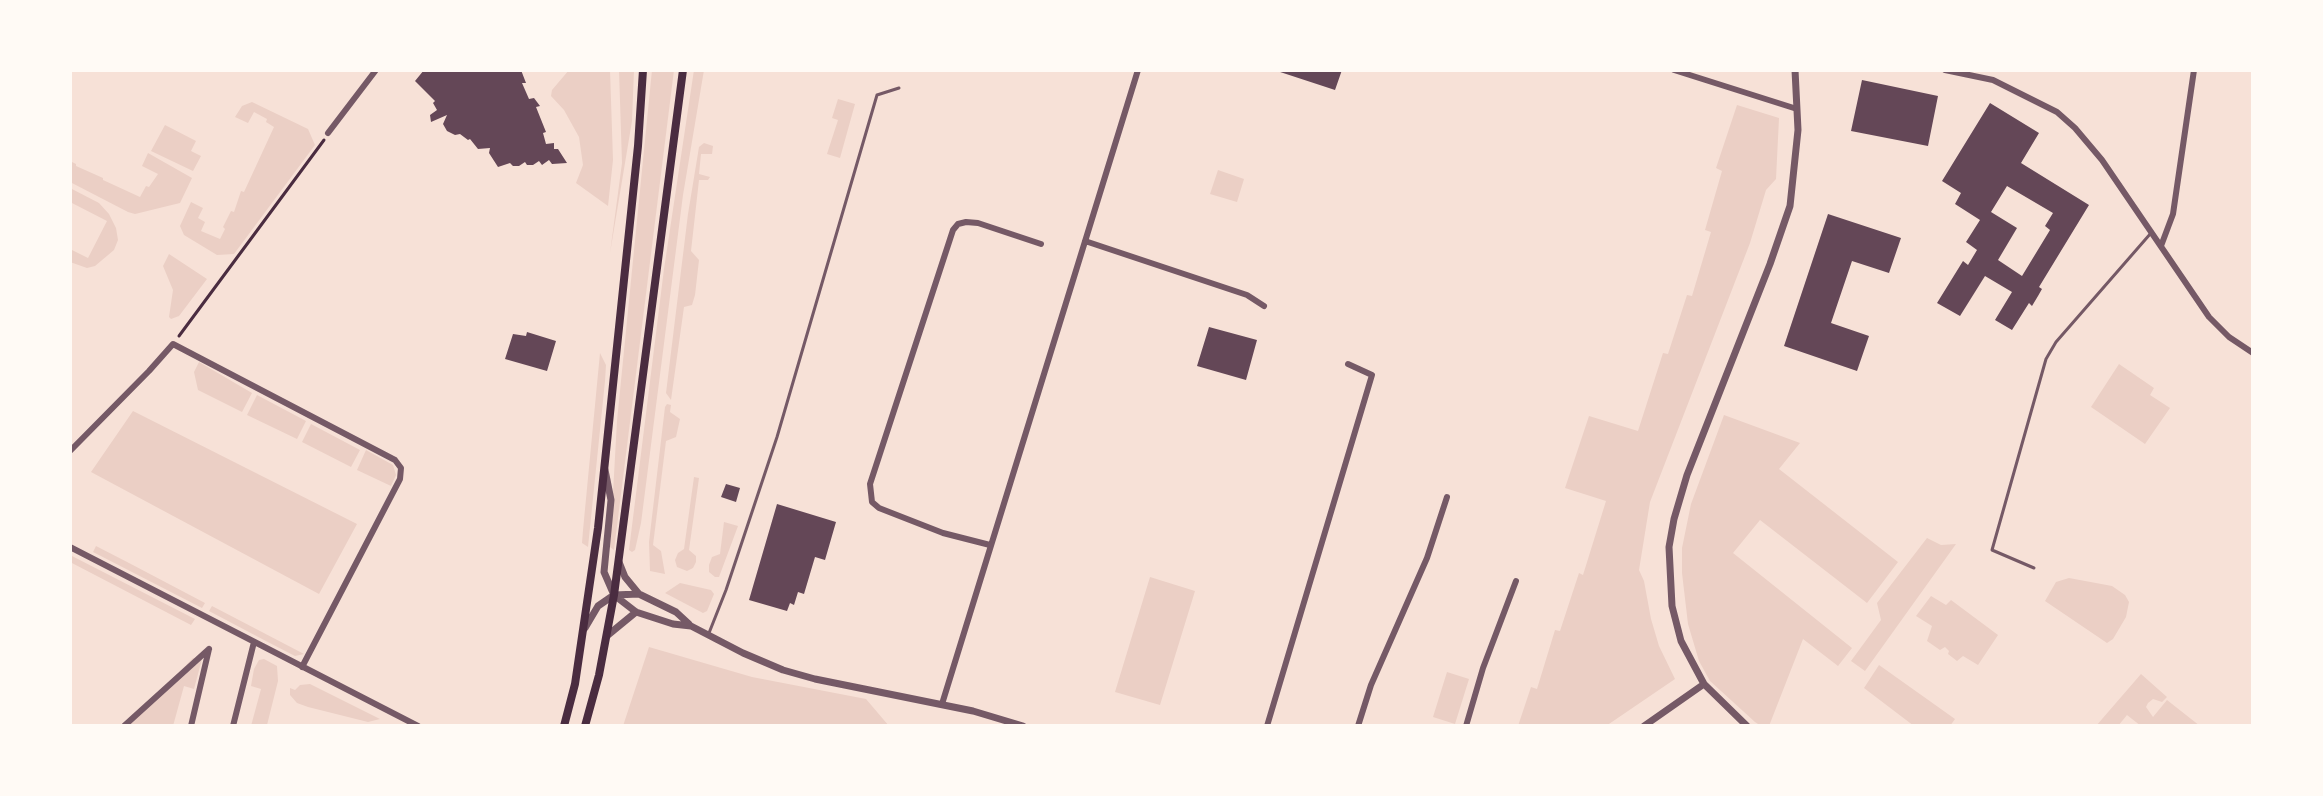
<!DOCTYPE html>
<style>
body{margin:0}
#map{position:relative;width:2323px;height:796px;overflow:hidden;background:#f7e1d7;font-family:Rubik,sans-serif}
canvas{display:block}
.frame{position:absolute;inset:0;border:72px solid #fffaf5;pointer-events:none}
</style>
<div id="map">
<canvas width="2323" height="796"></canvas>
<div class="frame"></div>
</div>
<script>
const context = document.querySelector('canvas').getContext('2d');
context.lineJoin = 'round';
function fillPath(path, color) { context.fillStyle = color; context.fill(path, 'evenodd'); }
const toPath = rows => new Path2D(rows.map(r => 'M' + r).join(''));
function trace(path, color, width, dash) { context.strokeStyle = color; context.lineWidth = width; context.lineCap = dash ? 'butt' : 'round'; context.setLineDash(dash || []); context.stroke(path); }
const green = toPath([
 [569,70,610,70,613,160,608,206,576,183,583,165,579,137,564,110,551,96,552,90],
 [619,70,634,70,632,121,610,253,622,163],
 [652,70,674,70,614,550,610,547,617,421],
 [694,70,704,70,683,195,641,523,635,550,632,552,629,550,664,269],
 [838,99,855,104,840,158,827,154,838,120,832,118],
 [252,102,308,129,315,145,234,254,217,255,184,235,180,226,191,202,203,208,198,218,205,222,201,231,220,239,225,229,223,227,231,211,234,212,241,191,244,192,274,127,266,122,267,119,254,112,248,123,235,117,242,106],
 [1737,105,1779,118,1776,179,1766,190,1750,243,1650,502,1639,570,1644,581,1651,619,1659,646,1675,679,1606,726,1518,726,1531,687,1537,689,1555,630,1560,631,1579,573,1583,575,1606,501,1565,488,1589,416,1638,431,1663,353,1668,354,1687,295,1692,296,1711,232,1705,230,1722,171,1716,168],
 [165,125,196,141,191,151,201,156,193,171,151,151],
 [704,143,713,146,712,154,701,154,699,174,710,177,708,180,699,180,691,251,699,260,695,295,692,305,684,307,671,400,666,393,688,214,699,147],
 [148,153,192,178,180,203,135,214,128,212,70,182,70,161,76,164,76,166,103,178,103,180,140,197,146,186,149,187,158,174,142,166],
 [1218,170,1244,179,1237,202,1210,194],
 [70,188,99,203,109,214,116,228,118,240,114,250,95,266,87,268,70,262,70,249,88,258,107,221,70,202],
 [169,254,207,279,179,316,171,319,169,317,173,290,163,266],
 [600,353,606,365,605,381,588,547,582,543,583,530],
 [199,362,252,393,242,412,198,390,194,372],
 [2119,364,2154,388,2150,395,2170,408,2145,444,2091,407],
 [257,395,306,421,297,439,247,415],
 [667,404,671,405,670,412,680,419,676,437,666,441,653,545,661,551,665,574,650,571,649,542,665,407],
 [133,411,357,524,319,594,91,472],
 [1724,415,1800,443,1779,469,1898,562,1867,603,1760,520,1733,553,1852,648,1838,666,1803,639,1769,726,1761,726,1755,722,1710,681,1699,661,1688,624,1682,573,1682,548,1691,504],
 [311,424,360,450,351,467,302,442],
 [366,450,393,465,396,475,391,486,357,470],
 [694,477,699,478,689,550,696,556,696,562,693,568,687,571,677,567,675,560,678,553,684,549],
 [724,522,738,526,719,577,715,577,709,572,709,565,712,557,720,554],
 [1927,538,1941,545,1956,544,1865,671,1851,661,1881,620,1877,603],
 [96,546,129,563,205,603,202,608,93,552],
 [70,555,195,619,191,625,70,562],
 [1150,577,1195,591,1160,705,1115,692],
 [2069,578,2112,586,2125,595,2129,602,2126,617,2113,639,2107,643,2045,601,2056,582],
 [680,583,711,590,714,594,707,611,703,613,665,593],
 [1931,596,1946,605,1951,600,1998,635,1978,665,1963,656,1957,661,1948,654,1949,651,1945,647,1940,650,1927,641,1932,626,1916,616],
 [212,606,237,619,304,654,295,656,264,640,209,611],
 [649,647,752,677,866,699,889,726,623,726],
 [193,658,202,659,194,689,184,686,173,726,126,726],
 [264,659,277,666,278,681,267,725,251,726,261,689,251,686,254,669,259,660],
 [1879,665,1955,719,1950,726,1914,726,1864,688],
 [1447,672,1469,679,1455,724,1433,717],
 [2141,674,2167,697,2162,702,2153,699,2148,703,2146,707,2153,717,2167,700,2200,726,2141,726,2127,715,2118,726,2096,726],
 [310,684,380,719,368,722,308,707,297,703,290,695,290,688,295,690,300,685]
]);
const building = toPath([
 [424,70,521,70,526,83,522,83,529,99,534,98,540,106,536,107,546,132,543,133,546,144,554,143,554,149,558,149,567,163,552,164,549,160,542,165,539,161,533,165,527,165,525,162,519,166,513,166,510,163,498,167,489,153,490,148,478,149,470,139,468,140,460,134,455,135,447,131,443,124,447,115,431,122,430,115,437,110,433,103,435,101,415,81],
 [1274,70,1342,70,1335,90],
 [1862,80,1938,96,1928,146,1851,131],
 [1990,103,2039,133,2021,163,2089,205,2039,287,2042,289,2038,296,2032,306,2029,303,2012,330,1995,320,2012,292,1985,276,1960,316,1937,303,1963,261,1968,265,1977,250,1966,242,1980,220,1955,204,1961,193,1942,181],
 [2007,186,2053,213,2045,226,2050,230,2022,276,1998,260,2017,228,1991,212],
 [1828,214,1901,238,1889,273,1852,261,1831,323,1869,336,1857,371,1784,346],
 [1209,327,1257,340,1246,380,1197,366],
 [527,332,556,341,547,371,505,359,513,334,526,336],
 [726,484,740,488,736,502,721,497],
 [777,504,836,522,825,560,815,557,804,594,798,592,794,605,790,603,787,611,749,600]
]);
const path = toPath([
 [179,336,324,140]
]);
const service = toPath([
 [2034,568,1992,550,2046,359,2056,342,2151,233],
 [709,633,726,590,777,437,877,95,899,88]
]);
const minor = toPath([
 [1674,70,1797,109],
 [1945,70,1993,80,2057,112,2075,128,2102,160,2209,317,2229,337,2253,353],
 [328,133,376,70],
 [1085,241,1247,295,1264,306],
 [2161,246,2173,214,2194,70],
 [70,451,149,371,173,344,395,460,401,468,400,479,302,667],
 [990,545,943,533,879,508,872,502,870,484,953,230,958,224,966,222,978,223,1041,244],
 [70,547,418,726],
 [942,704,1138,70],
 [124,726,209,649],
 [191,726,209,649],
 [233,726,254,642],
 [1267,726,1372,375,1348,364],
 [1358,726,1371,685,1427,558,1447,497],
 [1466,726,1483,668,1516,581]
]);
const tertiary = toPath([
 [605,470,611,500,604,572,614,595,636,612,673,624,691,626,743,653,783,670,815,679,973,711,1023,726],
 [619,562,625,577,639,594,676,612,689,624],
 [585,628,598,606,614,595,639,594],
 [608,635,636,612],
 [1644,726,1704,684],
 [1747,726,1704,684,1681,641,1672,606,1669,547,1674,519,1687,475,1770,264,1790,206,1798,130,1795,70]
]);
const secondary = toPath([
 [564,726,575,684,598,528,638,146,643,70],
 [585,726,599,675,614,595,683,70]
]);
fillPath(green, '#ebcfc5');
fillPath(building, '#644757');
trace(path, '#4a2c40', 3);
trace(service, '#755966', 3);
trace(minor, '#755966', 6);
trace(tertiary, '#755966', 7);
trace(secondary, '#4a2c40', 8);
</script>
